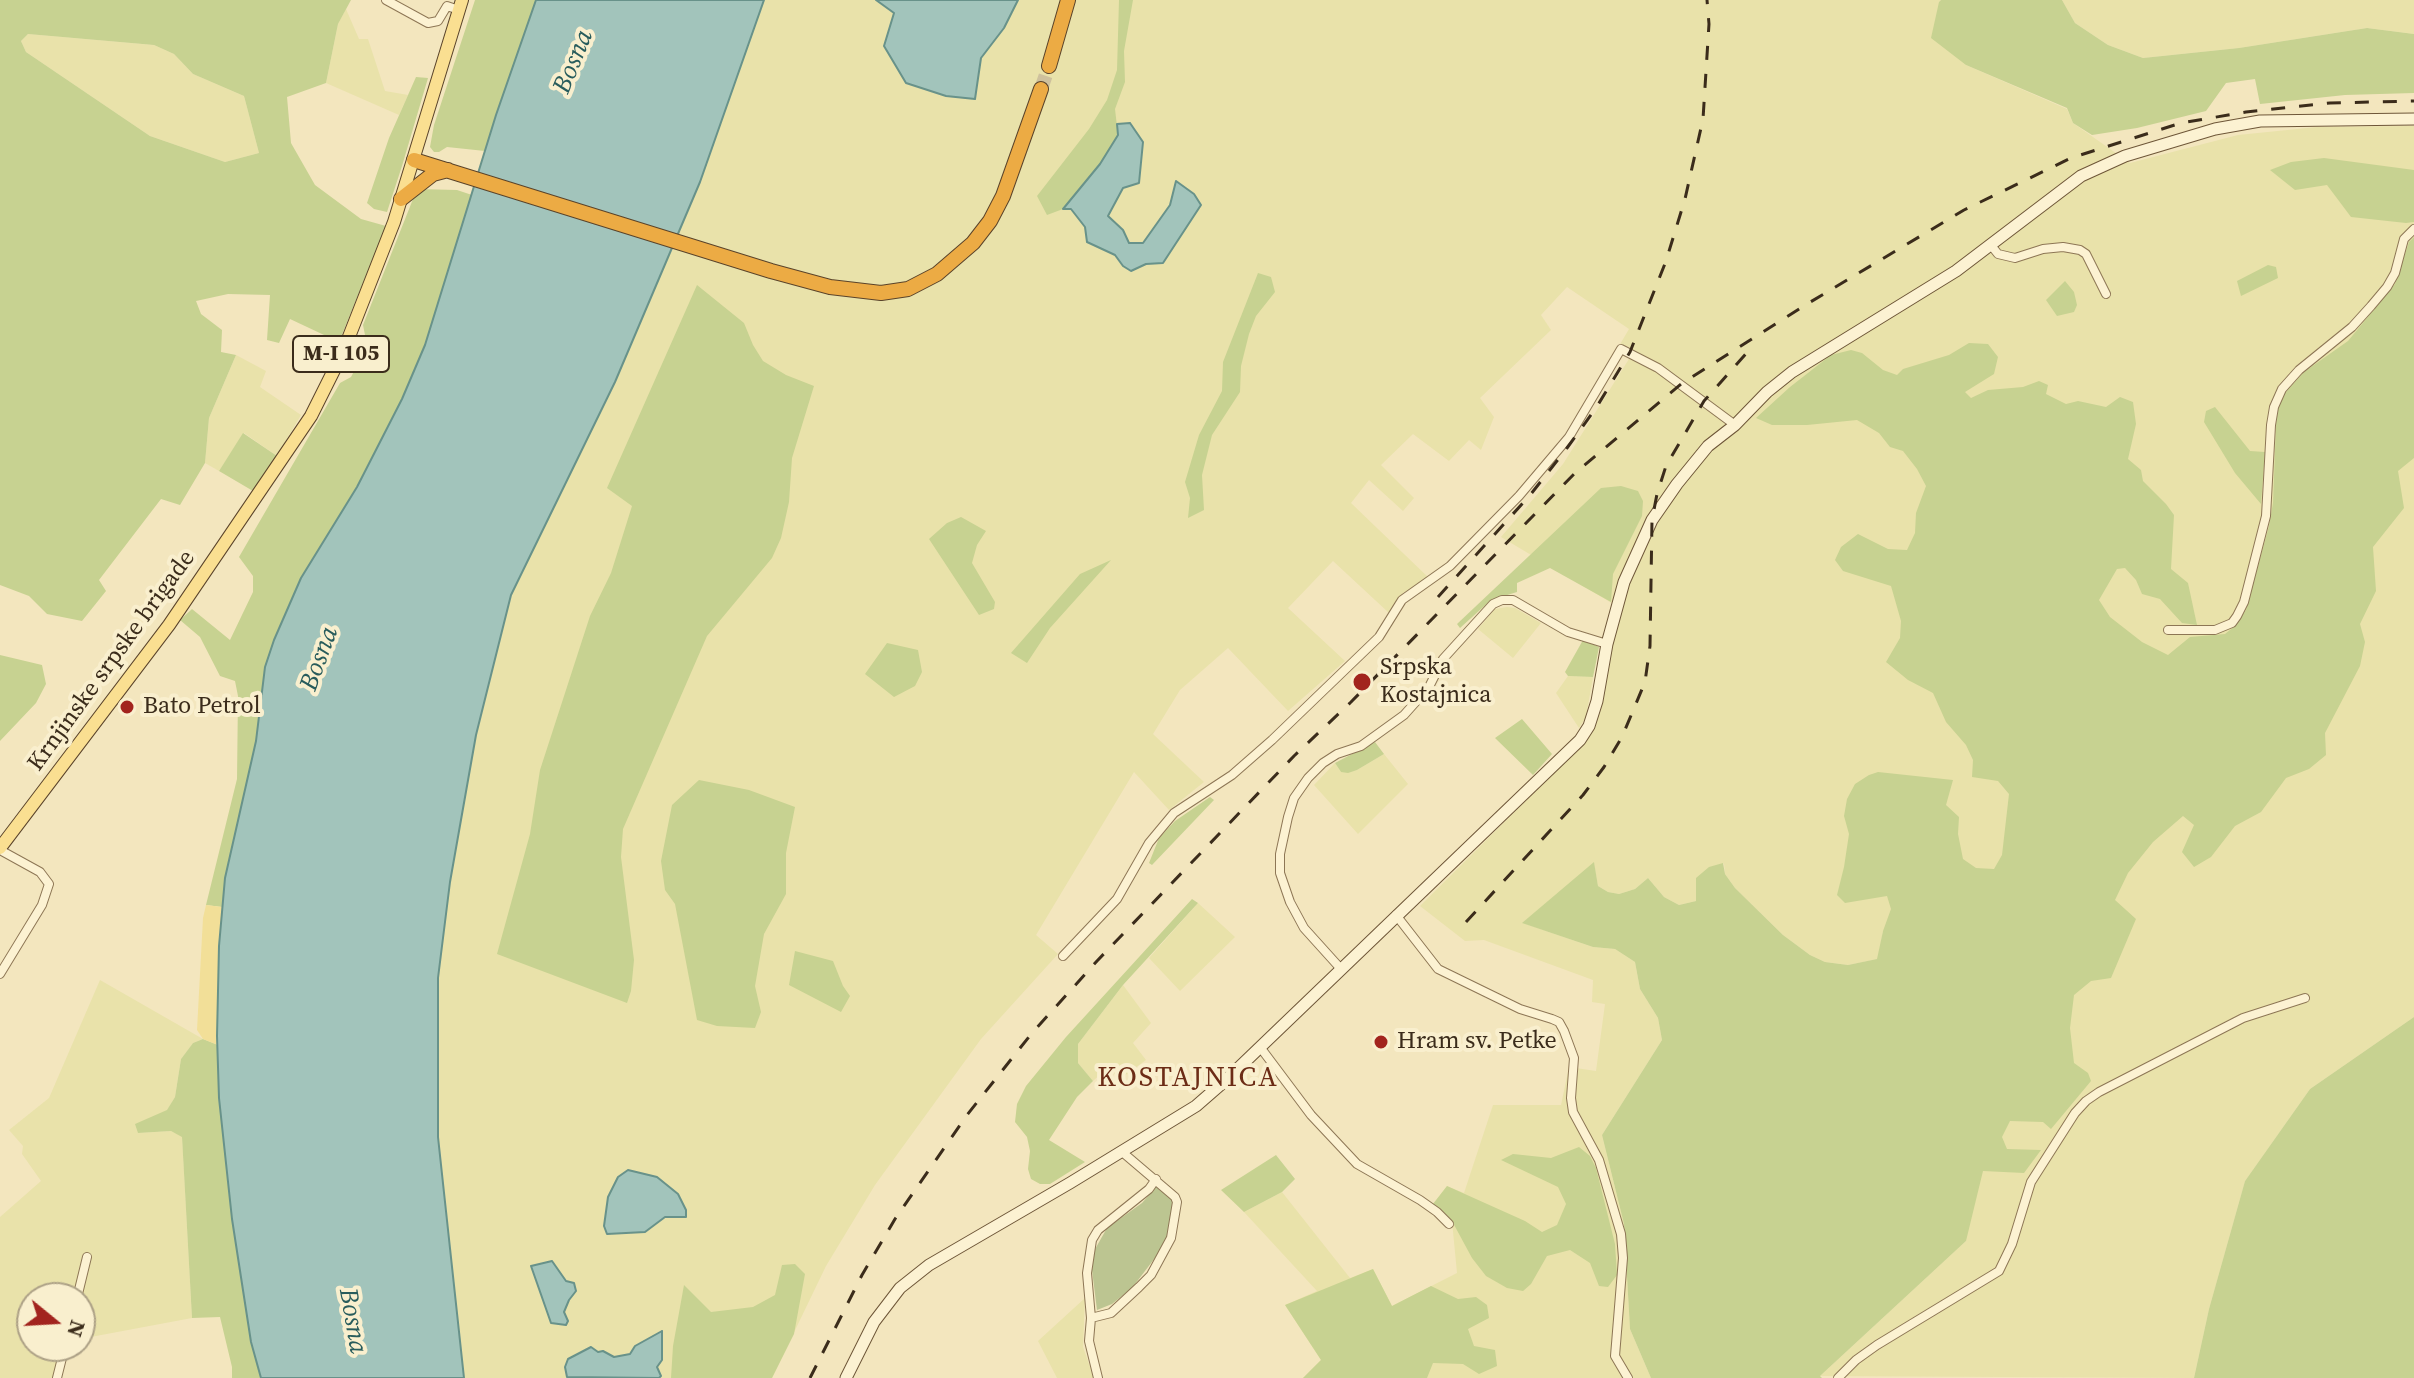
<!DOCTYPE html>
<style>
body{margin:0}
#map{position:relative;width:2414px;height:1378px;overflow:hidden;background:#f3e6be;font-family:"Source Serif 4",serif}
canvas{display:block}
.north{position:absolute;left:16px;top:1282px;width:80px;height:80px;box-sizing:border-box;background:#f9efce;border:2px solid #ada186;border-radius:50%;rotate:108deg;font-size:22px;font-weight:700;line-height:32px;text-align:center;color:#3b2c1b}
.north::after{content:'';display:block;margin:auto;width:28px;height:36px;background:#a2241e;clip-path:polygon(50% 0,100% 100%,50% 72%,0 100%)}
</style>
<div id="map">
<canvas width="2414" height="1378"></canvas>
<div class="north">N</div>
</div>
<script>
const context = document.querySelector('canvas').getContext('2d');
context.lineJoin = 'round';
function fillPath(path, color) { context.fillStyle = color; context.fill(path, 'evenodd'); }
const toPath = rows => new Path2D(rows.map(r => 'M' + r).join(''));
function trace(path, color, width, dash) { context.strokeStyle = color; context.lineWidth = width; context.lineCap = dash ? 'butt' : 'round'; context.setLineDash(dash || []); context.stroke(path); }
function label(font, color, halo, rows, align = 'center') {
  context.font = font + ' "Source Serif 4",serif'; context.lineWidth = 8; context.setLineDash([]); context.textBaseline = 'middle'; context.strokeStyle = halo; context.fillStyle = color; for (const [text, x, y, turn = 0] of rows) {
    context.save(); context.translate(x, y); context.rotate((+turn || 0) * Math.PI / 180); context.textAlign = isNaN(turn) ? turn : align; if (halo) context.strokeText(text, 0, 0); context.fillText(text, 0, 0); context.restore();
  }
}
const farmland = toPath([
 [764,0,1941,0,1939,2,1966,65,2067,109,2073,123,2130,163,2238,135,2317,127,2414,126,2414,1017,2310,1089,2245,1181,2209,1309,2194,1378,1820,1376,1966,1241,1883,931,1878,959,1848,965,1825,962,1810,955,1783,935,1735,888,1725,874,1724,863,1696,901,1679,905,1664,897,1648,878,1635,889,1619,894,1608,892,1598,886,1594,864,1523,923,1593,947,1615,949,1635,962,1640,989,1658,1018,1662,1040,1602,1135,1624,1224,1630,1329,1651,1378,1303,1378,1321,1360,1285,1305,1317,1291,1244,1212,1282,1192,1350,1278,1373,1269,1392,1306,1457,1273,1452,1221,1433,1204,1447,1186,1464,1193,1493,1105,1561,1105,1569,1067,1596,1071,1605,1004,1592,1002,1593,980,1484,940,1465,941,1420,906,1578,749,1593,731,1597,719,1620,608,1501,537,1563,464,1634,351,1627,346,1619,346,1629,329,1567,287,1541,315,1551,330,1480,398,1494,417,1481,450,1469,440,1449,461,1413,434,1381,465,1414,498,1403,511,1369,480,1351,503,1430,579,1403,593,1389,613,1333,561,1288,608,1345,661,1288,711,1228,648,1180,690,1153,734,1204,782,1169,810,1134,772,1036,935,1058,954,981,1039,875,1185,826,1266,772,1378,464,1378,438,1137,438,978,450,882,476,735,511,595,615,382,700,182],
 [2062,0,2414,0,2414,34,2367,28,2239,48,2143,58,2108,45,2075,23],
 [346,9,359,39,368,39,385,91,408,95,399,115,326,83,338,24],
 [28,34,154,45,174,54,193,74,244,96,259,153,225,162,150,136,26,52,21,41],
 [236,355,266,371,260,387,301,415,277,456,244,433,219,471,205,463,209,418],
 [1507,607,1515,608,1541,623,1513,658,1478,629,1495,609],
 [1568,676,1593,677,1586,717,1579,728,1556,693],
 [1384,754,1408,784,1358,834,1314,785,1335,763,1341,772,1357,770],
 [1198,903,1235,937,1180,991,1149,958],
 [100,980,203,1039,193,1043,181,1059,175,1097,167,1111,139,1133,171,1131,182,1136,192,1318,80,1339,80,1298,32,1298,32,1346,65,1346,61,1378,0,1378,0,1217,41,1181,22,1154,23,1146,9,1130,49,1098],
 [1123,985,1151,1023,1133,1043,1146,1060,1120,1079,1107,1068,1093,1081,1078,1063,1078,1044],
 [1085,1298,1083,1347,1094,1378,1057,1378,1038,1341]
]);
const green = toPath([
 [0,0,351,0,338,24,326,83,287,97,291,143,315,185,361,219,386,226,339,342,290,319,279,343,267,340,270,295,228,294,196,301,201,314,222,330,221,352,236,355,209,418,205,463,180,505,161,499,99,580,106,591,82,621,47,614,29,596,0,585],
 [28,34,154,45,174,54,193,74,244,96,259,153,225,162,150,136,26,52,21,41],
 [475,0,536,0,485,151,447,147,439,152,434,152,430,147,434,125],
 [1119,0,1133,0,1124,51,1125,82,1115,109,1118,135,1100,164,1063,209,1047,215,1037,196,1089,129,1107,100,1117,70],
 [1941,0,2062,0,2075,23,2108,45,2143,58,2239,48,2367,28,2414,34,2414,93,2345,95,2260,104,2255,79,2226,83,2206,111,2137,128,2092,135,2073,123,2067,108,1966,65,1931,38,1939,2],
 [416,77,428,78,402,166,387,212,374,209,367,203,389,138],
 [2324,158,2414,170,2414,222,2406,223,2351,217,2327,185,2295,190,2270,170,2291,162],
 [417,189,457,190,472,195,425,345,402,399,357,487,301,578,274,640,265,667,256,741,225,878,222,907,206,905,237,779,238,696,235,681,220,676,200,637,180,620,192,609,230,640,253,592,253,576,239,557,340,383,351,377,360,360,366,340,363,325],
 [2414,237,2414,458,2398,471,2404,508,2373,547,2376,591,2360,624,2365,642,2360,666,2325,733,2326,755,2309,769,2286,778,2261,812,2235,826,2211,857,2194,867,2182,852,2194,825,2183,816,2153,842,2128,873,2115,900,2136,919,2111,978,2091,981,2074,995,2070,1028,2074,1063,2088,1073,2091,1081,2051,1129,2043,1122,2010,1121,2002,1137,2007,1149,2041,1150,2024,1173,1983,1171,1966,1241,1820,1376,1822,1378,1651,1378,1630,1329,1624,1224,1602,1135,1662,1040,1658,1018,1640,989,1635,962,1615,949,1593,947,1522,923,1594,862,1598,886,1608,892,1619,894,1635,889,1648,878,1664,897,1679,905,1696,901,1696,878,1709,867,1723,863,1725,874,1735,888,1783,935,1810,955,1825,962,1848,965,1877,959,1883,931,1891,909,1887,896,1845,903,1837,895,1844,867,1849,834,1844,816,1847,799,1855,784,1869,775,1878,772,1953,780,1946,805,1959,817,1958,834,1963,859,1976,868,1994,869,2002,855,2009,794,1998,781,1972,777,1973,760,1966,745,1946,722,1933,693,1908,680,1886,662,1900,638,1901,621,1891,586,1843,571,1835,560,1841,547,1858,534,1888,549,1907,550,1915,533,1916,513,1926,486,1917,469,1903,451,1890,447,1879,433,1857,420,1807,425,1772,425,1756,418,1790,387,1831,355,1851,350,1862,353,1883,370,1897,375,1903,369,1949,355,1969,343,1988,344,1998,357,1994,374,1965,392,1971,398,1988,390,2023,387,2039,381,2048,385,2046,394,2066,404,2078,401,2106,407,2120,397,2133,402,2136,424,2128,459,2141,470,2143,481,2166,504,2174,515,2171,569,2188,583,2197,625,2182,623,2160,599,2142,594,2136,580,2125,568,2117,569,2099,600,2110,617,2142,642,2168,655,2190,637,2225,634,2236,625,2246,610,2269,526,2273,503,2276,424,2278,408,2284,394,2304,372,2348,341,2386,295,2395,284,2409,242],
 [2268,265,2276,267,2278,278,2241,296,2237,281],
 [1258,273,1271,277,1275,292,1256,316,1249,334,1241,366,1240,392,1212,435,1202,475,1204,510,1188,518,1190,498,1185,482,1199,435,1222,391,1223,362],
 [2065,281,2074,292,2077,305,2074,312,2057,316,2046,300],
 [697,285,744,323,753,345,763,361,786,375,814,386,792,458,789,502,781,538,772,558,707,636,623,829,621,857,634,960,631,991,627,1003,497,954,530,834,540,770,590,616,611,573,632,506,607,488],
 [2215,407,2250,451,2265,452,2261,504,2235,473,2204,422,2206,411],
 [243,433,277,456,253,491,219,471],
 [1621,486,1638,491,1643,501,1642,516,1613,574,1611,602,1550,568,1517,583,1517,592,1491,600,1460,628,1457,624,1601,488],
 [961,517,986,531,977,545,972,563,995,602,994,609,979,615,929,539,947,523],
 [1111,560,1050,628,1027,663,1011,653,1080,574],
 [1583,640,1599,647,1593,677,1568,676,1565,672],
 [887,643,918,650,922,672,915,686,894,697,865,674],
 [0,655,42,665,46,684,36,703,0,741],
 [1522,719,1552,754,1533,775,1495,738],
 [1375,742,1384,754,1357,770,1348,773,1341,772,1335,763],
 [699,780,749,790,795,807,786,853,786,894,764,934,755,986,761,1012,755,1028,717,1026,697,1020,675,904,665,890,661,861,672,805],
 [1210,797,1214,800,1152,865,1149,863,1159,838,1175,821],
 [1192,899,1198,903,1123,985,1078,1044,1078,1063,1093,1081,1077,1097,1049,1140,1085,1162,1050,1184,1040,1184,1031,1179,1028,1169,1030,1151,1027,1137,1015,1122,1017,1104,1026,1086,1066,1037],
 [795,951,833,961,843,986,850,996,841,1012,789,985],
 [2414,1017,2414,1378,2194,1378,2209,1309,2245,1181,2310,1089],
 [203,1039,218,1045,219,1098,232,1219,251,1342,261,1378,232,1378,232,1367,220,1317,192,1318,182,1137,171,1131,138,1133,135,1124,167,1110,175,1097,181,1059,193,1043],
 [1579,1147,1590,1156,1596,1168,1615,1244,1617,1275,1608,1287,1599,1286,1590,1263,1570,1250,1547,1256,1531,1284,1523,1291,1507,1288,1486,1276,1472,1258,1452,1221,1433,1204,1447,1186,1525,1221,1542,1232,1557,1225,1566,1204,1558,1187,1501,1160,1513,1154,1551,1158],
 [1276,1155,1295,1179,1282,1192,1244,1212,1221,1190],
 [795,1264,805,1274,794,1334,772,1378,671,1378,673,1346,684,1285,711,1312,753,1307,775,1295,782,1265],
 [1373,1269,1392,1306,1431,1286,1458,1299,1476,1297,1487,1305,1489,1318,1468,1329,1474,1346,1495,1350,1497,1366,1479,1374,1463,1364,1433,1363,1427,1378,1303,1378,1321,1360,1285,1305]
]);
const sand = toPath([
 [206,905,222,907,218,1045,203,1039,197,1030,203,918]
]);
const cemetery = toPath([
 [1158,1185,1171,1196,1173,1203,1167,1236,1161,1250,1132,1288,1112,1304,1097,1310,1092,1270,1094,1251,1107,1228,1142,1203]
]);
const water = toPath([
 [536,0,764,0,700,182,615,382,511,595,476,735,450,882,438,978,438,1137,464,1378,261,1378,251,1342,232,1219,219,1098,217,1036,219,946,225,878,256,741,265,667,274,640,301,578,357,487,402,399,425,345,496,115,536,0],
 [876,0,1018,0,1004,28,981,58,975,99,946,96,906,83,884,46,894,13,876,0],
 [1130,123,1143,142,1139,183,1123,188,1108,216,1123,230,1129,243,1143,243,1170,205,1176,181,1194,194,1201,205,1163,263,1146,264,1131,271,1123,266,1115,255,1087,242,1085,227,1071,209,1063,209,1100,164,1118,135,1117,124,1130,123],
 [628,1170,657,1177,678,1194,686,1210,686,1217,665,1217,645,1232,607,1234,604,1226,608,1197,618,1177,628,1170],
 [552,1261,566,1281,574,1283,576,1291,569,1300,564,1312,568,1321,566,1325,551,1323,531,1266,552,1261],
 [662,1331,662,1360,657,1367,661,1376,659,1378,567,1377,565,1367,568,1359,591,1347,598,1352,603,1351,614,1357,630,1354,635,1346,662,1331]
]);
const highwayTunnel = toPath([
 [1041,89,1049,66]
]);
const street = toPath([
 [386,0,428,23,438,21,447,6,459,10],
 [1990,244,1998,254,2015,258,2043,249,2063,247,2080,250,2086,254,2106,294],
 [2168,630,2215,630,2232,623,2237,616,2244,602,2266,516,2271,425,2274,407,2282,389,2299,370,2352,327,2371,306,2387,287,2395,273,2404,239,2414,229],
 [0,850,40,872,49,884,42,905,0,974],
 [1396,915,1438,969,1520,1009,1552,1019,1559,1022,1564,1031,1574,1058,1571,1098,1573,1112,1599,1160,1621,1234,1623,1258,1615,1356,1628,1378],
 [1063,956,1117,899,1149,843,1174,813,1232,775,1272,740,1379,637,1402,600,1450,566,1519,496,1569,437,1621,349,1658,368,1735,425],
 [1341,969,1304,928,1290,902,1280,873,1280,854,1288,817,1294,798,1308,778,1323,763,1337,754,1361,746,1404,715,1429,687,1443,659,1493,604,1502,600,1513,600,1568,632,1607,644],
 [1260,1047,1311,1115,1357,1164,1420,1200,1437,1212,1449,1224],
 [77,1298,87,1257],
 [1091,1318,1111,1313,1139,1287,1151,1275,1171,1238,1177,1202,1175,1197,1121,1151],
 [57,1378,65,1346],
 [1098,1378,1089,1341,1091,1318,1087,1273,1092,1240,1098,1230,1149,1189,1156,1179],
 [1838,1378,1856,1360,1877,1345,1999,1271,2012,1244,2031,1182,2075,1113,2086,1101,2099,1092,2243,1018,2305,998]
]);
const secondary = toPath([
 [846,1378,874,1322,900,1288,929,1265,1070,1183,1196,1106,1227,1079,1580,740,1589,726,1597,701,1607,644,1624,582,1652,520,1677,484,1708,446,1735,425,1767,392,1792,372,1956,271,2081,176,2125,156,2215,129,2260,121,2414,119]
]);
const primary = toPath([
 [0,848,169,625,311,416,343,352,394,222,462,0]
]);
const highway = toPath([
 [1049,66,1068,0],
 [414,160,771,271,830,287,881,293,908,289,937,274,973,243,990,221,1003,196,1041,89],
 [401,199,433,174,448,170]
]);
const rail = toPath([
 [1438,597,1531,494,1567,448,1596,408,1630,352,1666,261,1685,199,1703,119,1709,24,1707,0],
 [1466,922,1583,795,1604,767,1622,737,1645,682,1650,646,1652,520,1657,494,1666,466,1704,401,1751,348],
 [810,1378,862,1275,895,1219,967,1115,1032,1033,1097,961,1294,756,1351,702,1574,474,1681,384,1807,304,1964,210,2071,158,2181,123,2246,112,2330,103,2414,101]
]);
const markers = [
 [1362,682,10,"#a2241e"],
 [127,707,8,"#a2241e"],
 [1381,1042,8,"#a2241e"]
];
const shields = [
 [341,354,96]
];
const shieldNames = [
 ["M-I 105",341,354]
];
const streetNames = [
 ["Krnjinske srpske brigade",112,661,-54]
];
const poiNames = [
 ["Srpska",1380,668],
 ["Kostajnica",1380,696],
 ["Bato Petrol",143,707],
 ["Hram sv. Petke",1397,1042]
];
const waterNames = [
 ["Bosna",574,62,-68],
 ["Bosna",320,659,-70],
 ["Bosna",352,1321,80]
];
const quarterNames = [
 ["KOSTAJNICA",1188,1079]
];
fillPath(farmland, '#e9e2aa');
fillPath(green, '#c7d291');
fillPath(sand, '#f2df98');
fillPath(cemetery, '#bcc591');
fillPath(water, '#a2c4bb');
trace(water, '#68928a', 2);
trace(highwayTunnel, '#cec19d', 14, [14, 7]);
trace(street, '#8d7655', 10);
trace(secondary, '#6e5638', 13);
trace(primary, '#5a432a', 14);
trace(highway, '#5a432a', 16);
trace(street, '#fcf2d2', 8);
trace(secondary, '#fcf2d2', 11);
trace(primary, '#fadf91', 12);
trace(highway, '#ecab44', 14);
trace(rail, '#3b2c1b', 3, [14, 14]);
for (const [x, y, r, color] of markers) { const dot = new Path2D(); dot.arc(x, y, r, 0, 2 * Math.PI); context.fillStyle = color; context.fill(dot); trace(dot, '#f9efce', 3); }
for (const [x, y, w] of shields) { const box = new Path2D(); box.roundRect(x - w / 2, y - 18, w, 36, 6); context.fillStyle = '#f9efce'; context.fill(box); trace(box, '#3b2c1b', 2); }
label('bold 22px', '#3b2c1b', null, shieldNames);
label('24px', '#3b2c1b', '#f9efce', streetNames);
label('24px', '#3b2c1b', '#f9efce', poiNames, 'left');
label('italic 26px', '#285c5c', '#f9efce', waterNames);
context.letterSpacing = '2px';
label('28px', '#6c2c16', '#f9efce', quarterNames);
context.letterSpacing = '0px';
</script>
